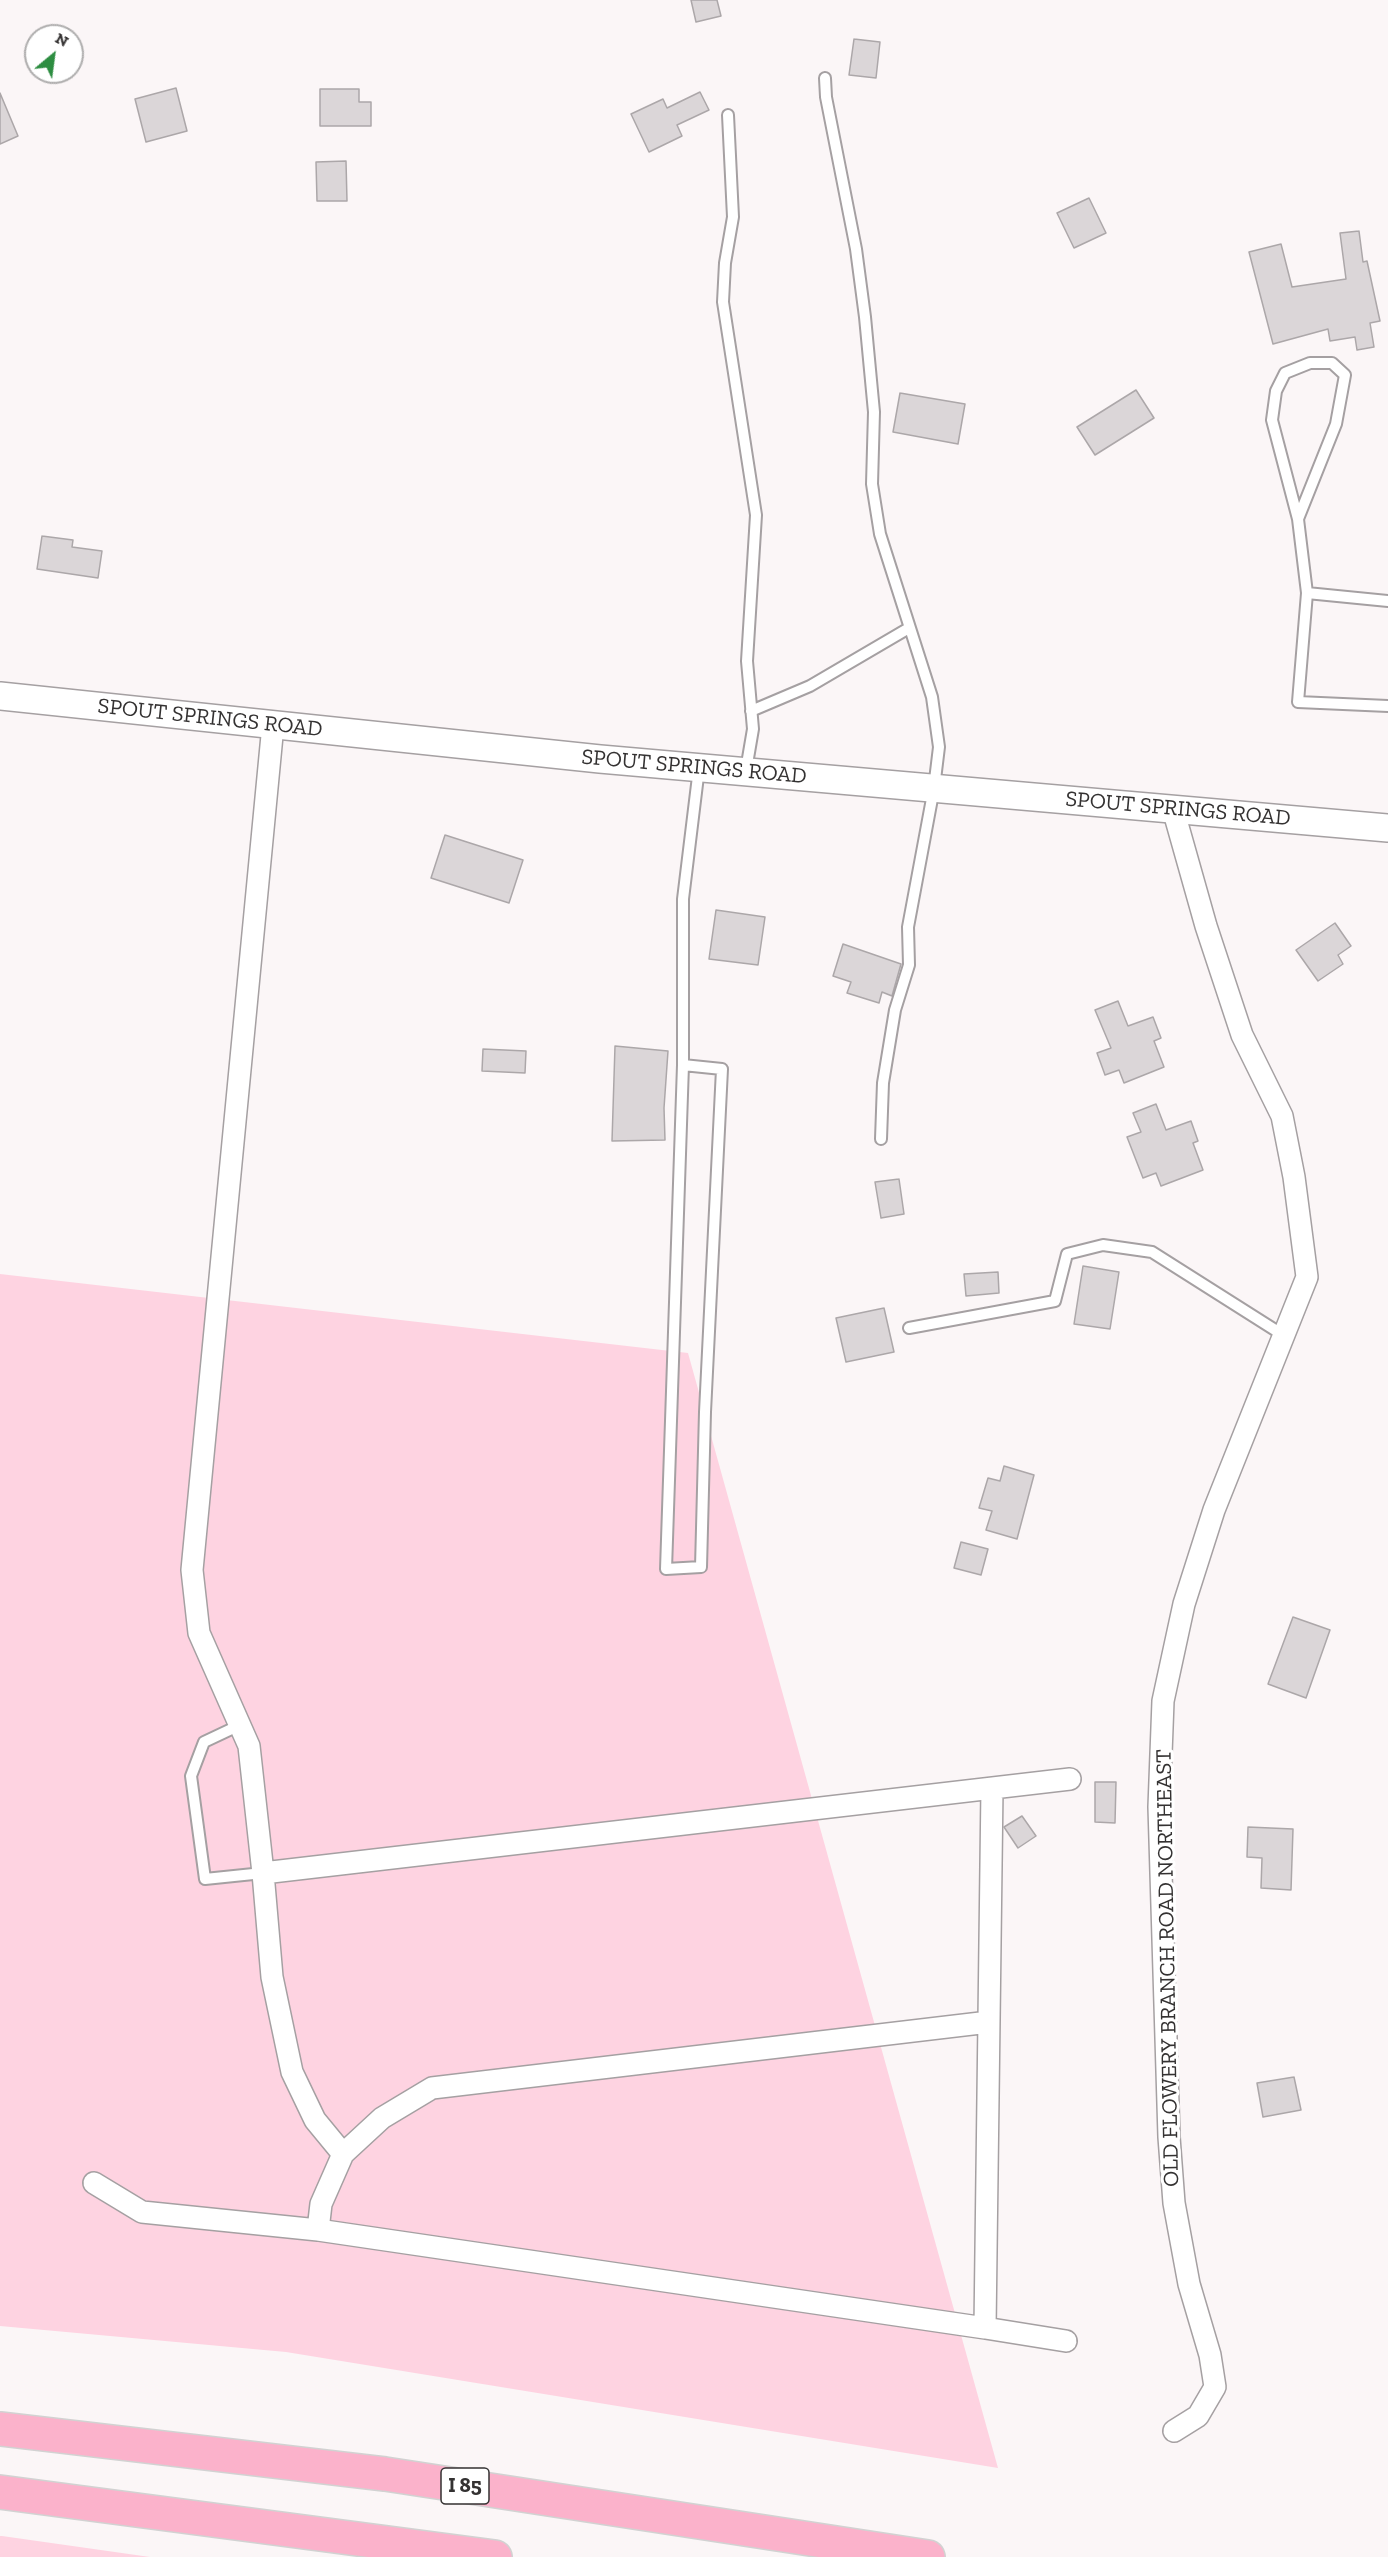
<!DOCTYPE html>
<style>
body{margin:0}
#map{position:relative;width:1388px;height:2557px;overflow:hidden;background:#fbf6f7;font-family:"Zilla Slab",serif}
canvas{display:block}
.north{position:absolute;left:24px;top:24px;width:60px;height:60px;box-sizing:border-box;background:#fff;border:2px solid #aeadad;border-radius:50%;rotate:29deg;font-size:16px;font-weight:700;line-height:24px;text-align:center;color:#343232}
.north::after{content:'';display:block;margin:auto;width:21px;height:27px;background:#2d8d41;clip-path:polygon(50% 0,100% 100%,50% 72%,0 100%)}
</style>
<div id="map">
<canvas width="1388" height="2557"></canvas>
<div class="north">N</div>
</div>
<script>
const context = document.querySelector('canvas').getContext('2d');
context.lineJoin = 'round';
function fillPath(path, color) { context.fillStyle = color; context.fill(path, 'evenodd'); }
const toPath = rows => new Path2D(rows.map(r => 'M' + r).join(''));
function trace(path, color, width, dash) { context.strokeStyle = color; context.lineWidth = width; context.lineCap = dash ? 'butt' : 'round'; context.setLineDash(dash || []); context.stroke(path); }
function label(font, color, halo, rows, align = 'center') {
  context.font = font + ' "Zilla Slab",serif'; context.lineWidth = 6; context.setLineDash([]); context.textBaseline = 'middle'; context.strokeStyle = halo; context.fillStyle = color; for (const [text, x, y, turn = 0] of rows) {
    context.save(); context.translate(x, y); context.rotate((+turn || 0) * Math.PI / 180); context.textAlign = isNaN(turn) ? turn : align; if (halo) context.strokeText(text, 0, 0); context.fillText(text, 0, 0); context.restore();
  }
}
const green = toPath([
 [0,1274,688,1353,998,2468,286,2352,0,2326],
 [0,2536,2,2536,150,2557,0,2557]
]);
const building = toPath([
 [691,0,717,0,721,16,696,22,691,0],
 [854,39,880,42,876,78,849,75,854,39],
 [176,88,187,131,146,142,135,99,176,88],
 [320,89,359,89,359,102,371,102,371,126,320,126,320,89],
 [700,92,709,110,677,125,682,136,649,152,631,114,663,99,667,108,700,92],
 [0,93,18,136,0,144,0,93],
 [346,161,347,201,317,201,316,162,346,161],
 [1089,198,1106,233,1074,248,1057,213,1089,198],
 [1359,231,1363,262,1367,261,1380,321,1370,323,1374,347,1357,350,1355,337,1330,341,1328,329,1273,344,1249,252,1281,244,1292,287,1346,279,1340,233,1359,231],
 [1136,390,1154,418,1095,455,1077,427,1136,390],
 [900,393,965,404,958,444,893,432,900,393],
 [42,536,73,540,72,547,102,551,98,578,37,569,42,536],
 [445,835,523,860,509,903,431,878,445,835],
 [716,910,765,917,758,965,709,959,716,910],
 [1335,923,1351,946,1338,955,1343,964,1318,981,1296,950,1335,923],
 [843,944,901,964,892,996,882,992,879,1003,847,993,851,982,833,976,843,944],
 [1118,1001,1128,1026,1153,1017,1161,1038,1154,1041,1164,1067,1124,1083,1119,1070,1105,1075,1097,1053,1111,1048,1095,1010,1118,1001],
 [615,1046,668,1051,664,1108,665,1140,612,1141,615,1046],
 [483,1049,526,1051,525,1073,482,1071,483,1049],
 [1156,1104,1166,1130,1191,1121,1198,1141,1193,1143,1203,1170,1161,1186,1156,1173,1143,1178,1127,1137,1141,1132,1133,1113,1156,1104],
 [899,1179,904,1214,881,1218,875,1182,899,1179],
 [1083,1266,1119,1272,1110,1329,1074,1324,1083,1266],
 [998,1272,999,1293,966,1296,964,1274,998,1272],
 [884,1308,894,1352,846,1362,836,1318,884,1308],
 [1004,1466,1034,1475,1017,1539,986,1530,992,1511,979,1508,988,1478,1000,1481,1004,1466],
 [961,1542,988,1549,981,1575,954,1568,961,1542],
 [1293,1617,1330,1630,1306,1698,1268,1684,1293,1617],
 [1095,1782,1116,1782,1115,1823,1095,1822,1095,1782],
 [1022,1816,1036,1836,1018,1848,1004,1827,1022,1816],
 [1248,1827,1293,1829,1291,1890,1261,1888,1262,1858,1247,1857,1248,1827],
 [1294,2077,1301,2110,1263,2117,1257,2083,1294,2077]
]);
const service = toPath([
 [825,78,826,97,856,249,865,317,874,412,872,484,880,534,932,697,939,747,934,788,908,927,909,965,895,1010,883,1083,881,1139],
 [728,115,733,217,725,263,723,302,756,515,747,661,753,729,746,770],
 [1298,519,1336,424,1345,375,1332,363,1310,363,1285,373,1276,391,1272,420,1298,519,1307,593],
 [1388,601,1307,593,1298,702,1388,706],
 [751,711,810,686,909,628],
 [683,1065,722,1069,705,1412,701,1567,666,1569,683,1065,683,899,699,768],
 [909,1328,1055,1301,1067,1254,1103,1245,1152,1252,1283,1335],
 [240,1725,204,1742,191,1776,205,1879,263,1873]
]);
const minor = toPath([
 [273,725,192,1570,199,1633,249,1746,263,1873,1070,1779],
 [1173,809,1206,926,1242,1035,1282,1116,1294,1177,1307,1277,1214,1510,1184,1604,1163,1701,1159,1807,1169,2137,1174,2203,1189,2284,1210,2355,1215,2387,1198,2416,1174,2431],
 [992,1788,985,2328,1066,2341],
 [263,1873,272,1977,292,2072,315,2120,343,2154],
 [94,2183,142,2212,318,2230,985,2328],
 [318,2230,321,2204,343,2154,382,2118,432,2088,989,2022]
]);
const tertiary = toPath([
 [0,696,600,759,1388,828]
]);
const motorway = toPath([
 [0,2429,385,2474,928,2557],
 [0,2492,495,2557]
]);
const shields = [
 [465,2486,48]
];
const shieldNames = [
 ["I 85",465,2486]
];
const streetNames = [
 ["SPOUT SPRINGS ROAD",210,718,6],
 ["SPOUT SPRINGS ROAD",694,767,5],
 ["SPOUT SPRINGS ROAD",1178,809,5],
 ["OLD FLOWERY BRANCH ROAD NORTHEAST",1168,1968,-91]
];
fillPath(green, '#fed3e1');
fillPath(building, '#dbd6d8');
trace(building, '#aca7a9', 1.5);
trace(service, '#a5a0a2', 14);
trace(minor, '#a5a0a2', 24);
trace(tertiary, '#a5a0a2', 30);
trace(motorway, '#d2d2d2', 36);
trace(service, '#fff', 10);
trace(minor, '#fff', 21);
trace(tertiary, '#fff', 27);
trace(motorway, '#fbb2cb', 33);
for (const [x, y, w] of shields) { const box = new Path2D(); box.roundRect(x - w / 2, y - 18, w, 36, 4.5); context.fillStyle = '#fff'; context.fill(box); trace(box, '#343232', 1.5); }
label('bold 21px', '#343232', null, shieldNames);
label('22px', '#343232', '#fff', streetNames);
</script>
